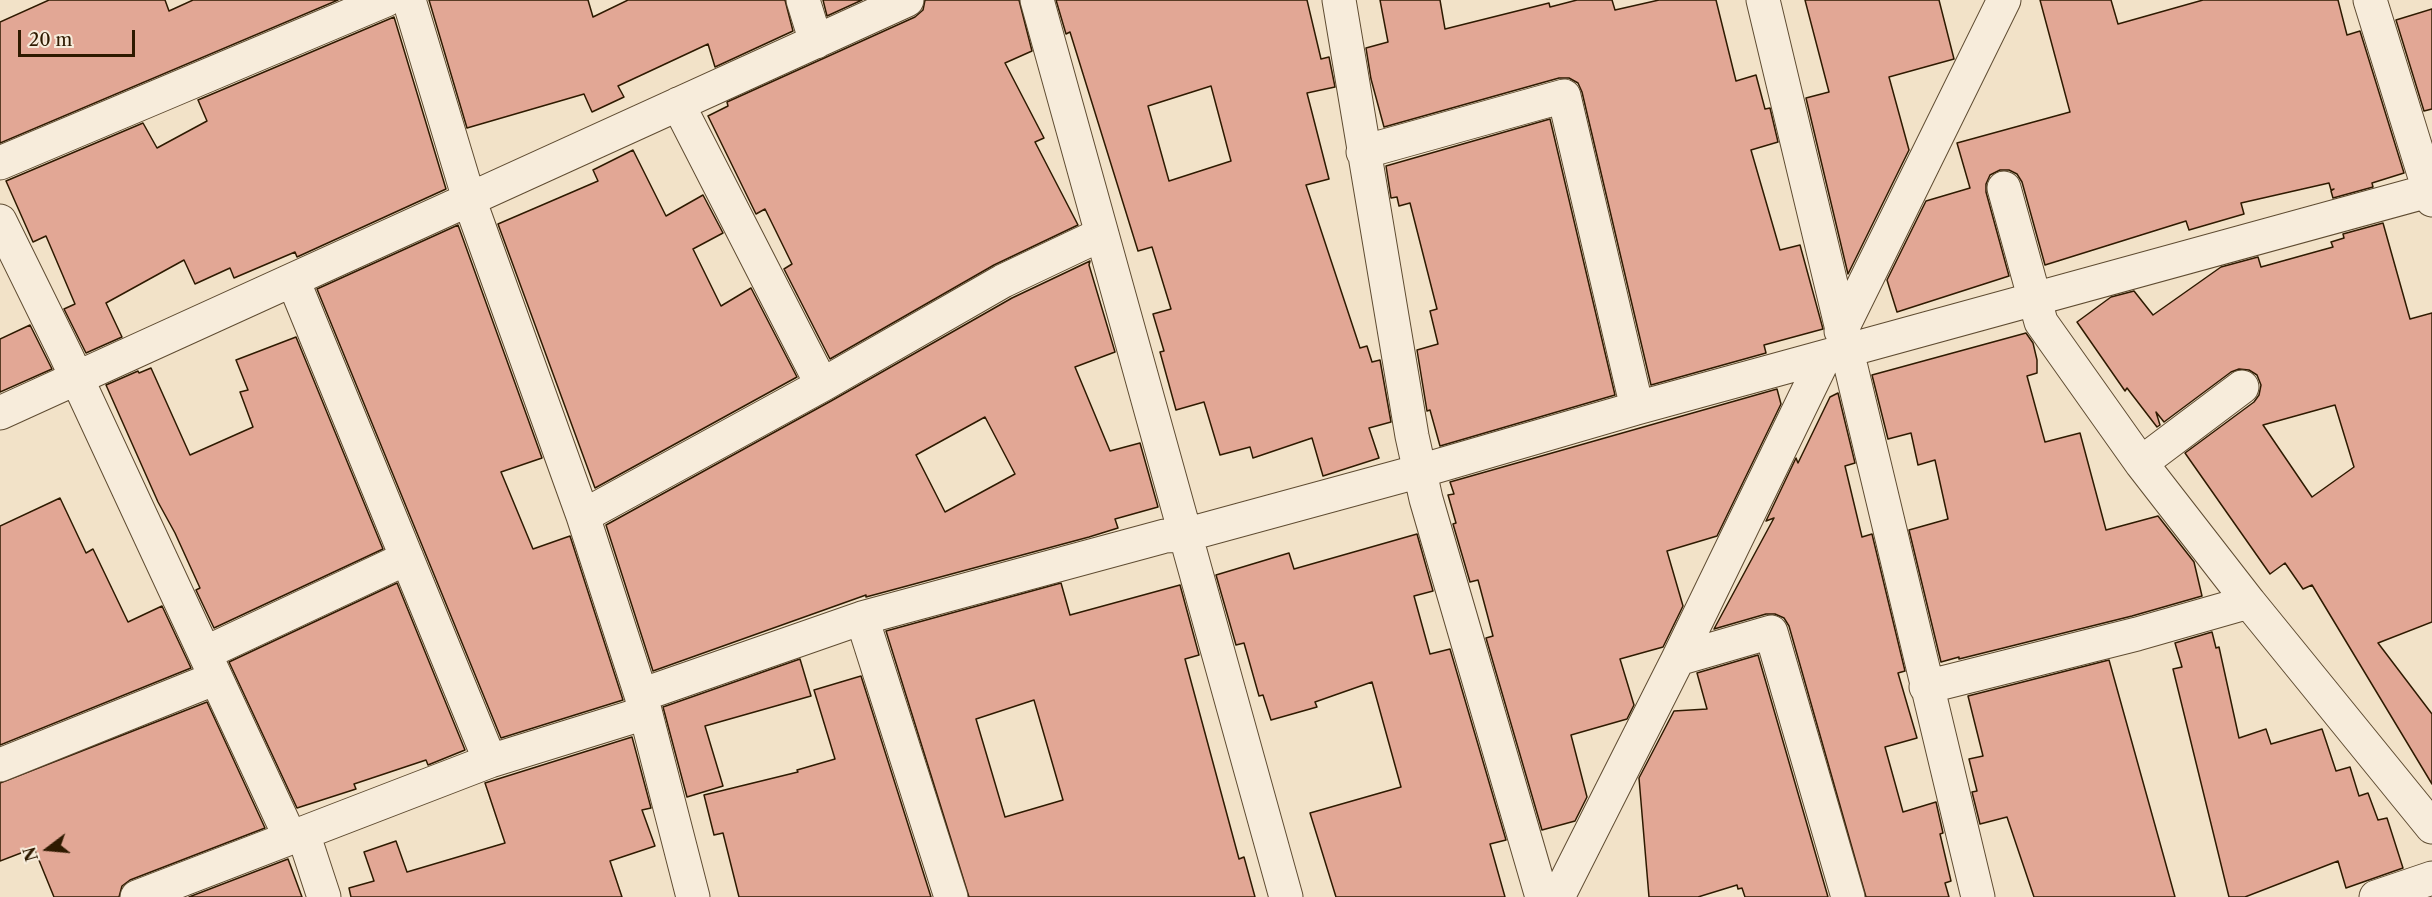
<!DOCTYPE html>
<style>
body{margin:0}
#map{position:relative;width:2432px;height:897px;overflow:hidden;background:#f2e2c8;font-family:"Libre Caslon Text",serif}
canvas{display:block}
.north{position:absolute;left:18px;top:819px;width:60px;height:60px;-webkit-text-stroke:4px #f7ecdb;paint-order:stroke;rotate:254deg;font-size:16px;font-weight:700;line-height:24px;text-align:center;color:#2e1a00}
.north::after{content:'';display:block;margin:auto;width:21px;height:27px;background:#2e1a00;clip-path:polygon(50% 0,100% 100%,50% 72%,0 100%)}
.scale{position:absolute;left:18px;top:30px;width:117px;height:27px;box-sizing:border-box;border:3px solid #2e1a00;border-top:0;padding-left:8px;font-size:18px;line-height:21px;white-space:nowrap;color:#2e1a00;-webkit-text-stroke:4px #f7ecdb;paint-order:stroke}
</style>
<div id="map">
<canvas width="2432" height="897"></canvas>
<div class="north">N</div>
<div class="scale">20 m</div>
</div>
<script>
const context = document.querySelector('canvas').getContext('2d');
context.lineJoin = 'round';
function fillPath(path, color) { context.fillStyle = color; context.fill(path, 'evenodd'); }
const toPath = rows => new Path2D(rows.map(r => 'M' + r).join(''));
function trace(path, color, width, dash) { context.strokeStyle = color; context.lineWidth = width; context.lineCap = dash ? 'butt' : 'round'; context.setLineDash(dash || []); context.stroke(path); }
const building = toPath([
 [49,0,165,0,169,11,193,0,338,0,0,143,0,22,49,0],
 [429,0,588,0,593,17,628,0,785,0,793,31,715,67,708,44,618,86,624,97,592,112,584,94,467,128,429,0],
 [823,0,862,0,827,16,823,0],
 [925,0,1019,0,1032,51,1005,63,1044,138,1035,142,1078,225,994,265,830,359,784,269,792,264,765,209,756,214,708,116,728,106,727,102,915,17,923,10,925,0],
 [1056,0,1307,0,1321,59,1329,57,1335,87,1307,93,1329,179,1306,185,1360,348,1367,346,1372,362,1380,360,1391,422,1369,428,1379,458,1323,476,1312,438,1253,458,1250,447,1220,455,1204,402,1176,410,1160,352,1164,351,1153,314,1171,309,1152,247,1138,251,1070,32,1066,34,1056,0],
 [1211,86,1231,161,1169,181,1148,106,1211,86],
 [1380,0,1440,0,1445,29,1549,3,1550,7,1577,0,1612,0,1615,10,1659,0,1716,0,1736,81,1756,75,1765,109,1770,108,1778,142,1751,150,1780,250,1800,245,1823,329,1764,345,1766,353,1651,385,1582,92,1578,83,1569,78,1559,78,1384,127,1371,79,1366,48,1388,42,1380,0],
 [1805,0,1939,0,1954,59,1889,77,1909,150,1848,274,1806,98,1829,92,1805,0],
 [2040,0,2111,0,2118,24,2203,0,2338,0,2347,35,2360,31,2404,173,2372,183,2373,187,2333,198,2331,191,2334,189,2331,190,2329,183,2241,203,2244,214,2189,230,2186,221,2045,265,2022,182,2017,174,2009,170,2000,170,1990,175,1986,184,1986,192,2009,276,1897,312,1887,280,1926,201,1970,188,1957,143,2070,112,2040,0],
 [2432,9,2432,109,2424,111,2396,20,2432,9],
 [394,17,446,189,297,257,295,252,234,278,230,268,195,284,184,260,106,303,122,337,86,353,64,309,75,304,46,236,33,242,6,181,143,123,157,148,207,121,198,100,394,17],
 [1550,119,1615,395,1440,446,1430,410,1427,411,1417,350,1438,344,1430,311,1437,309,1410,203,1399,206,1397,197,1391,198,1386,166,1550,119],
 [633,150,666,216,703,195,723,233,693,249,721,306,751,288,797,377,595,488,498,224,598,181,593,170,633,150],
 [2383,223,2410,319,2432,313,2432,622,2378,643,2432,714,2432,784,2312,585,2303,589,2285,563,2270,574,2185,453,2254,402,2259,395,2261,385,2257,375,2249,370,2239,369,2231,372,2164,422,2156,412,2160,425,2157,427,2127,388,2125,391,2077,322,2111,297,2134,291,2153,315,2221,267,2258,257,2261,267,2333,247,2331,242,2344,238,2343,234,2383,223],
 [2335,405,2354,467,2312,497,2263,425,2335,405],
 [458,225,542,458,501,472,533,549,570,536,623,700,501,738,317,289,458,225],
 [1090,261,1089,265,1115,352,1075,367,1110,451,1140,443,1158,507,1115,519,1118,528,1089,537,866,597,866,595,653,671,606,525,831,401,1012,298,1090,261],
 [985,417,1015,474,945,512,916,455,985,417],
 [30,325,52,369,0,392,0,339,30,325],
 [2026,333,2033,343,2037,360,2037,373,2027,376,2045,442,2080,433,2106,530,2158,516,2194,562,2202,596,2132,616,1959,659,1959,657,1941,662,1909,530,1948,519,1935,460,1918,465,1911,433,1888,439,1872,375,2026,333],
 [296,337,383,549,214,628,196,590,200,588,175,533,158,502,106,385,138,371,139,373,151,368,190,455,253,427,240,392,248,390,236,360,296,337],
 [1777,389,1781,404,1717,536,1667,551,1683,606,1663,647,1620,659,1634,705,1627,719,1571,735,1587,797,1575,821,1542,830,1486,638,1493,636,1478,580,1470,582,1453,524,1456,523,1448,495,1454,494,1450,482,1777,389],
 [1838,393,1855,463,1845,466,1862,537,1872,534,1905,671,1898,673,1917,738,1885,747,1903,812,1936,802,1943,833,1940,834,1951,881,1945,883,1949,897,1866,897,1789,626,1784,618,1775,614,1766,614,1714,629,1774,518,1766,521,1796,458,1798,463,1830,397,1838,393],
 [60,498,86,553,93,549,128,622,162,606,191,668,0,745,0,526,60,498],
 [1417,534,1433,591,1414,596,1430,654,1450,649,1506,840,1490,844,1505,897,1336,897,1310,813,1401,787,1372,682,1315,702,1317,707,1271,720,1263,695,1259,696,1244,643,1236,645,1216,575,1289,553,1294,569,1417,534],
 [397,583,465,750,428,765,426,760,354,784,356,789,297,808,229,662,397,583],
 [1061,583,1070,615,1180,585,1199,655,1185,659,1239,859,1244,857,1255,897,969,897,886,631,1061,583],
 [1034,700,1063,800,1005,817,976,719,1034,700],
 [2212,632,2216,648,2219,647,2239,738,2266,729,2271,744,2322,729,2336,771,2350,767,2359,796,2368,793,2378,820,2387,818,2403,868,2346,888,2338,861,2245,897,2229,897,2173,669,2182,667,2175,643,2212,632],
 [1758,655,1828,897,1745,897,1742,888,1738,889,1737,885,1698,897,1649,897,1639,778,1674,711,1707,709,1697,673,1758,655],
 [800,659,811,696,705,726,723,786,687,797,663,707,800,659],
 [2109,660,2175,897,2034,897,2007,817,1980,824,1972,792,1977,791,1969,759,1983,756,1968,696,2109,660],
 [861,676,931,897,739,897,723,833,714,835,704,795,798,772,797,770,835,759,814,690,861,676],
 [207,702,265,828,130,880,122,886,119,897,54,897,34,848,0,861,0,783,207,702],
 [632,737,651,808,642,810,655,846,610,861,622,897,351,897,349,888,374,881,364,852,396,841,407,872,505,843,485,783,632,737],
 [288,859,302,897,189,897,288,859]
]);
const minor = toPath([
 [409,0,469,199,583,516,641,695,693,897],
 [803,0,816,42],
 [1037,0,1286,897],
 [1339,0,1412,436,1426,499,1542,897],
 [1763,0,1978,897],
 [2370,0,2432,200],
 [678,104,822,385],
 [1363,152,1564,96,1637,408],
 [0,163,386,0],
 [2004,188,2041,322,2141,463,2249,602,2432,827],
 [0,221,66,355,290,837],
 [293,280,490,761],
 [1841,331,2004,0],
 [0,413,907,0],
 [2141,463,2242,387],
 [583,516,822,385,1003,281,1102,234],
 [862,618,951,897],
 [205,653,407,558],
 [1678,659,1771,632,1848,897],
 [1926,687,2137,634,2249,602],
 [641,695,862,618,1165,536,1185,535,1420,471,1637,408,2432,190],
 [0,765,216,678],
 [303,833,324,897],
 [137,897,490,761,645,713],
 [1558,897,1678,659,1824,358],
 [2376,897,2432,878]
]);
fillPath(building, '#e2a795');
trace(building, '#2e1a00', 1.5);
trace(minor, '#5f4c32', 35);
trace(minor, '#f7ecdb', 33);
</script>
